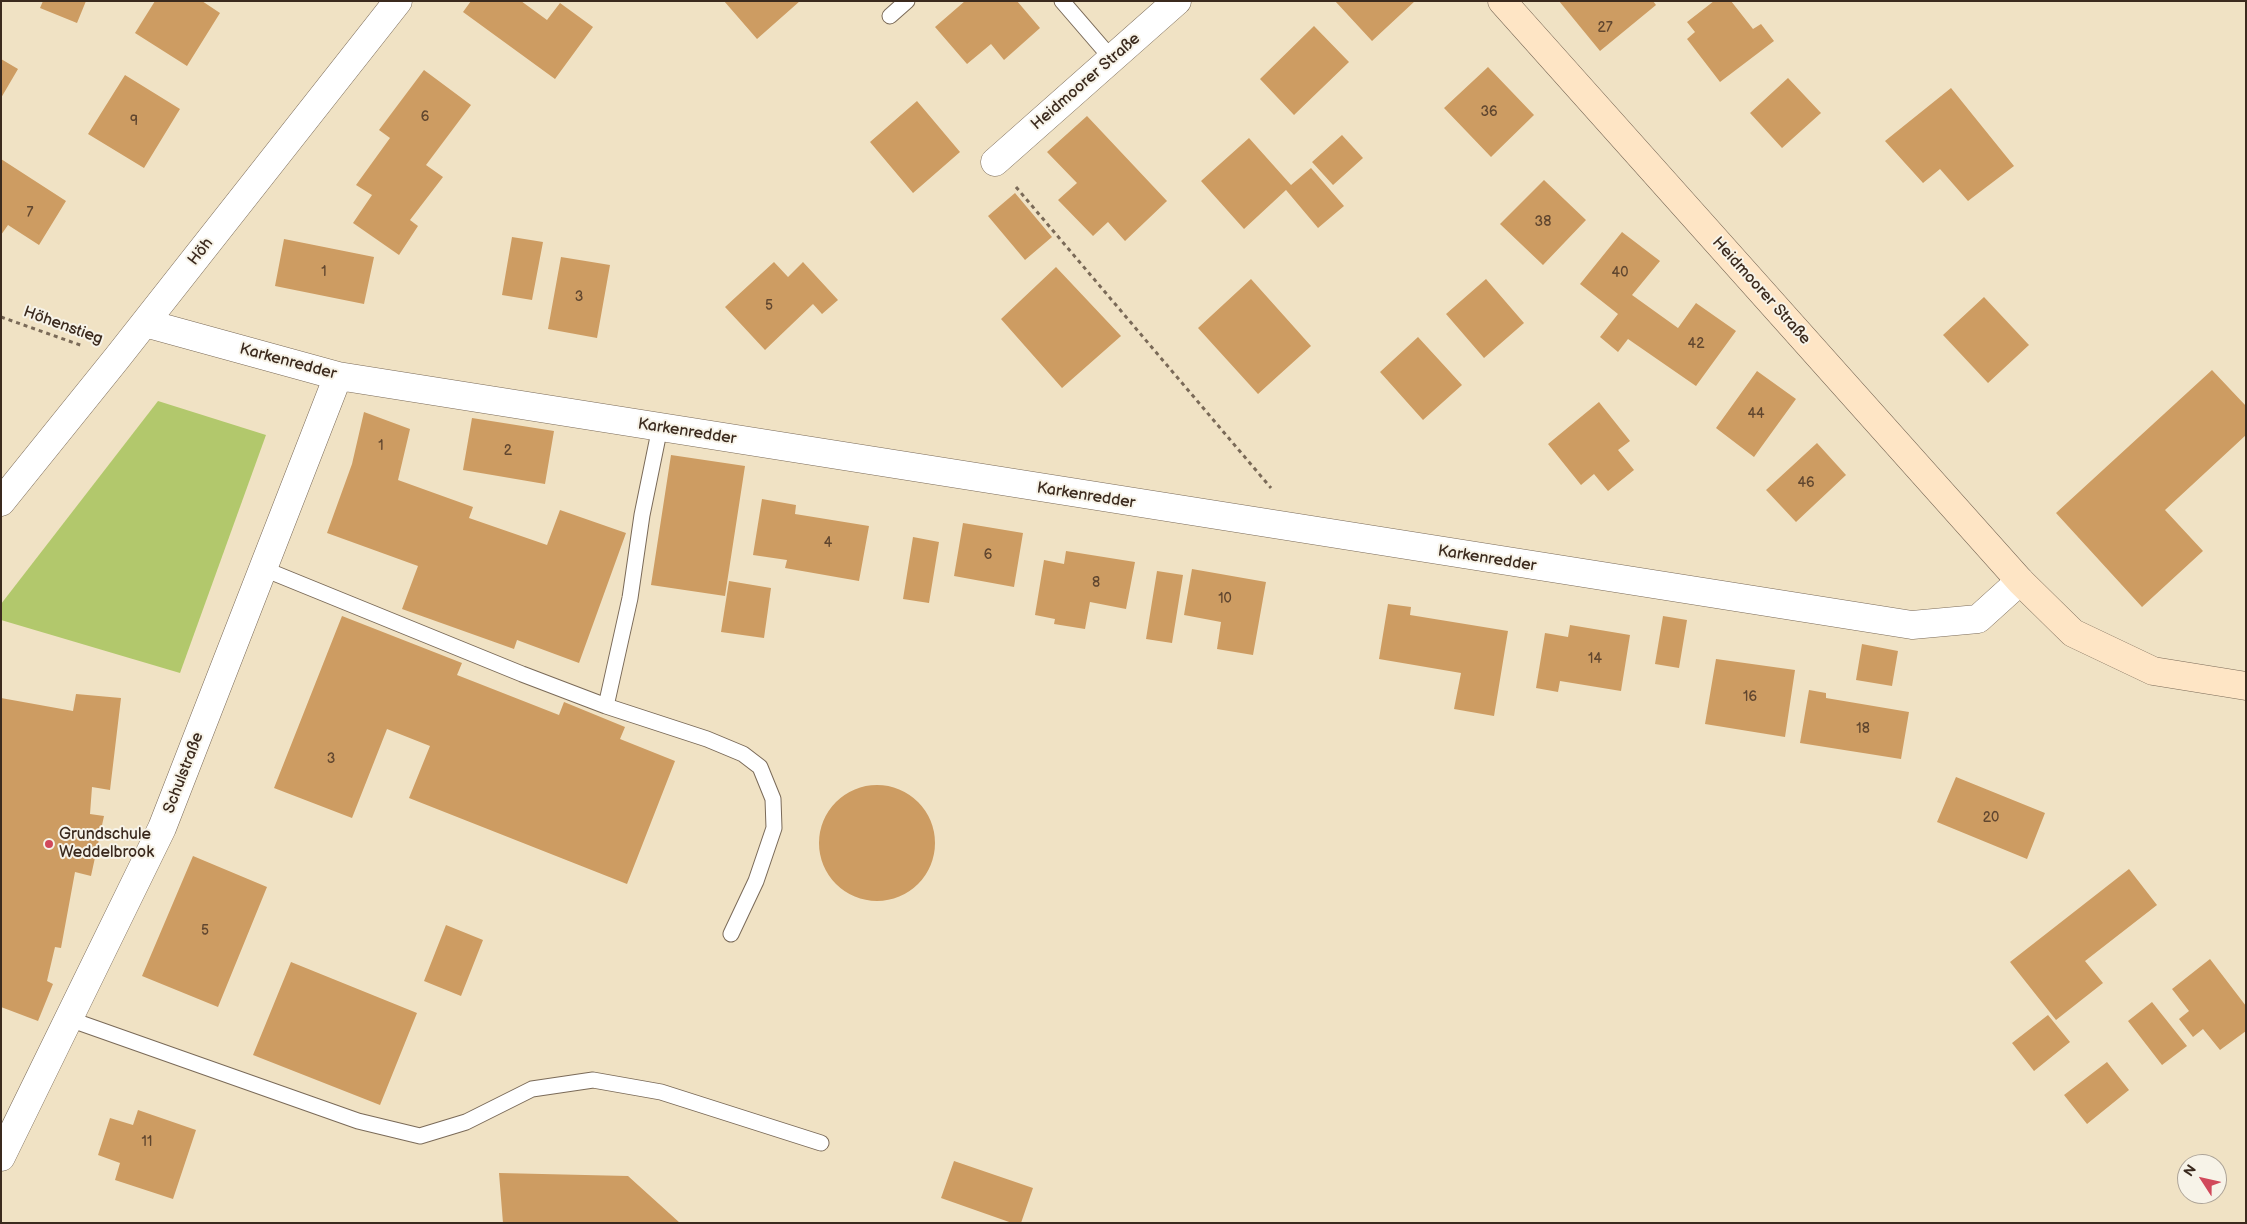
<!DOCTYPE html>
<meta charset="utf-8">
<style>
body{margin:0}
#map{position:relative;width:2247px;height:1224px;overflow:hidden;background:#f0e2c4;font-family:"Balsamiq Sans",sans-serif}
canvas{display:block}
.frame{position:absolute;inset:0;border:2px solid #3b2a1e;pointer-events:none}
.north{position:absolute;left:2177px;top:1154px;width:50px;height:50px;box-sizing:border-box;background:#f7f3e8;border:1px solid #aca397;border-radius:50%;rotate:305deg;font-size:14px;font-weight:700;line-height:20px;text-align:center;color:#3b2a1e}
.north::after{content:'';display:block;margin:auto;width:18px;height:22px;background:#d1495b;clip-path:polygon(50% 0,100% 100%,50% 72%,0 100%)}
</style>
<div id="map">
<canvas width="2247" height="1224"></canvas>
<div class="frame"></div>
<div class="north">N</div>
</div>
<script>
const context = document.querySelector('canvas').getContext('2d');
context.lineJoin = 'round';
function fillPath(path, color) { context.fillStyle = color; context.fill(path, 'evenodd'); }
const toPath = rows => new Path2D(rows.map(r => 'M' + r).join(''));
function trace(path, color, width, dash) { context.strokeStyle = color; context.lineWidth = width; context.lineCap = dash ? 'butt' : 'round'; context.setLineDash(dash || []); context.stroke(path); }
function label(font, color, halo, rows, align = 'center') {
  context.font = font + ' "Balsamiq Sans",sans-serif'; context.lineWidth = 4; context.setLineDash([]); context.textBaseline = 'middle'; context.strokeStyle = halo; context.fillStyle = color; for (const [text, x, y, turn = 0] of rows) {
    context.save(); context.translate(x, y); context.rotate((+turn || 0) * Math.PI / 180); context.textAlign = isNaN(turn) ? turn : align; if (halo) context.strokeText(text, 0, 0); context.fillText(text, 0, 0); context.restore();
  }
}
const green = toPath([
 [158,401,266,435,180,673,1,620,1,604]
]);
const building = toPath([
 [43,1,86,1,77,23,40,8],
 [155,1,202,1,220,13,187,66,135,33],
 [471,1,521,1,547,20,560,3,593,27,555,79,463,12],
 [724,1,800,1,757,39],
 [965,1,1017,1,1040,28,1004,60,991,44,967,64,935,27],
 [1335,1,1415,1,1372,41],
 [1559,1,1653,1,1656,5,1600,51],
 [1714,1,1731,1,1753,29,1761,24,1774,41,1720,82,1687,39,1695,32,1687,22],
 [1314,26,1349,62,1294,115,1260,79],
 [1,59,18,69,1,98],
 [1488,67,1534,115,1491,157,1444,108],
 [424,70,471,105,426,165,443,177,410,220,418,226,399,255,353,223,372,195,356,185,390,138,379,130],
 [125,75,180,109,144,168,88,134],
 [1788,78,1821,113,1782,148,1750,113],
 [1951,88,2014,166,1968,201,1940,169,1923,183,1885,141],
 [917,101,960,152,913,193,870,142],
 [1087,116,1167,201,1125,241,1108,222,1093,236,1058,200,1077,183,1047,152],
 [1342,135,1363,158,1333,185,1312,162],
 [1249,138,1291,185,1311,168,1344,206,1318,228,1286,190,1244,229,1201,181],
 [1,159,66,201,39,245,8,225,1,235],
 [1544,180,1586,220,1543,265,1500,224],
 [1015,193,1052,237,1025,260,988,216],
 [1622,232,1660,261,1632,295,1678,328,1696,303,1736,331,1696,386,1628,339,1618,352,1600,337,1618,314,1580,284],
 [512,237,543,242,532,300,502,295],
 [284,239,374,257,364,304,275,286],
 [561,257,610,265,597,338,548,329],
 [774,262,788,277,803,262,838,300,822,314,813,304,765,350,725,307],
 [1056,267,1121,336,1062,388,1001,319],
 [1251,279,1311,346,1258,394,1198,328],
 [1486,279,1524,323,1484,358,1446,314],
 [1984,297,2029,345,1988,383,1943,335],
 [1418,337,1462,385,1423,420,1380,372],
 [2212,370,2246,406,2246,435,2165,510,2203,551,2142,607,2056,513],
 [1757,371,1796,399,1754,457,1716,428],
 [1599,402,1630,441,1618,450,1634,470,1608,491,1594,474,1581,485,1548,444],
 [364,412,410,429,398,480,473,507,469,518,547,545,560,510,626,533,579,663,517,640,514,649,402,609,418,566,327,533,352,464],
 [472,418,554,431,545,484,463,470],
 [1817,443,1846,475,1796,522,1766,490],
 [671,455,745,466,725,596,651,585],
 [762,499,796,505,795,514,869,526,859,581,785,568,787,560,753,555],
 [963,523,1023,533,1014,587,954,576],
 [913,537,939,542,929,603,903,599],
 [1066,551,1135,562,1126,609,1090,602,1085,629,1054,624,1055,619,1035,615,1044,560,1064,564],
 [1192,569,1266,582,1253,655,1217,649,1221,622,1184,615],
 [1157,571,1183,575,1172,643,1146,639],
 [729,581,771,588,764,638,721,632],
 [1388,604,1411,607,1410,615,1508,631,1494,716,1454,709,1461,673,1379,659],
 [342,616,462,663,457,675,559,715,564,702,625,727,620,739,675,761,627,884,409,798,430,746,387,729,352,818,274,788],
 [1663,616,1687,620,1679,668,1655,664],
 [1570,625,1630,635,1621,691,1560,681,1558,692,1536,688,1545,633,1568,637],
 [1862,644,1898,651,1892,686,1856,680],
 [1716,659,1795,670,1785,737,1705,724],
 [1809,690,1826,693,1826,698,1909,712,1901,759,1800,743],
 [76,694,121,698,110,790,92,787,90,814,104,816,91,876,75,872,61,948,55,947,47,981,53,984,38,1021,1,1007,1,698,73,711],
 [1956,777,2045,813,2027,859,1937,822],
 '819 843a58 58 0 1 1 116 0a58 58 0 1 1-116 0Z',
 [193,856,267,887,218,1007,142,976],
 [2129,869,2157,905,2085,961,2103,983,2056,1020,2010,962],
 [446,925,483,940,461,996,424,981],
 [2210,959,2246,1006,2246,1031,2220,1050,2203,1029,2193,1037,2179,1019,2189,1011,2172,989],
 [291,962,417,1013,380,1105,253,1055],
 [2152,1002,2187,1046,2162,1065,2128,1021],
 [2048,1015,2070,1042,2034,1071,2012,1043],
 [2107,1062,2129,1090,2087,1124,2064,1095],
 [138,1110,196,1130,173,1199,115,1180,120,1163,98,1155,110,1118,133,1125],
 [954,1161,1033,1188,1021,1223,1012,1223,941,1198],
 [499,1173,628,1176,680,1223,503,1223]
]);
const path = toPath([
 [1016,187,1271,488],
 [1,317,83,346]
]);
const lane = toPath([
 [1062,1,1112,59],
 [890,16,907,1],
 [264,569,522,674,606,706,707,739,743,754,760,767,773,799,774,828,756,881,731,934],
 [606,706,630,598,642,515,660,427],
 [69,1019,358,1121,420,1136,466,1122,532,1089,593,1080,661,1092,821,1143]
]);
const street = toPath([
 [995,162,1177,1],
 [145,323,338,376,1912,625,1978,619,2020,581],
 [1,502,117,358,398,1],
 [1,1157,162,828,338,376]
]);
const secondary = toPath([
 [1502,1,2020,581,2073,633,2153,671,2246,686]
]);
const markers = [
 [49,844,5,"#d1495b"]
];
const numberNames = [
 ["27",1605,28],
 ["36",1489,112],
 ["6",425,117],
 ["9",134,121],
 ["7",30,213],
 ["38",1543,222],
 ["1",324,272],
 ["40",1620,273],
 ["3",579,297],
 ["5",769,306],
 ["42",1696,344],
 ["44",1756,414],
 ["1",381,446],
 ["2",508,451],
 ["46",1806,483],
 ["4",828,543],
 ["6",988,555],
 ["8",1096,583],
 ["10",1225,599],
 ["14",1595,659],
 ["16",1750,697],
 ["18",1863,729],
 ["3",331,759],
 ["20",1991,818],
 ["5",205,931],
 ["11",147,1142]
];
const streetNames = [
 ["Heidmoorer Straße",1086,82,-41],
 ["Höh",201,252,-52],
 ["Heidmoorer Straße",1761,291,48],
 ["Höhenstieg",63,326,20],
 ["Karkenredder",288,362,15],
 ["Karkenredder",687,432,9],
 ["Karkenredder",1086,496,9],
 ["Karkenredder",1487,559,9],
 ["Schulstraße",184,773,-69]
];
const poiNames = [
 ["Grundschule",59,835],
 ["Weddelbrook",59,853]
];
fillPath(green, '#b2c86c');
fillPath(building, '#cd9c62');
trace(lane, '#7a6a58', 17);
trace(street, '#7a6a58', 29);
trace(secondary, '#7a6a58', 29);
trace(path, '#7a6a58', 3, [4, 4]);
trace(lane, '#fff', 15);
trace(street, '#fff', 28);
trace(secondary, '#fee5c5', 28);
for (const [x, y, r, color] of markers) { const dot = new Path2D(); dot.arc(x, y, r, 0, 2 * Math.PI); context.fillStyle = color; context.fill(dot); trace(dot, '#f7f3e8', 2); }
label('14px', '#60462f', null, numberNames);
label('16px', '#3b2a1e', '#f7f3e8', streetNames);
label('16px', '#3b2a1e', '#f7f3e8', poiNames, 'left');
</script>
